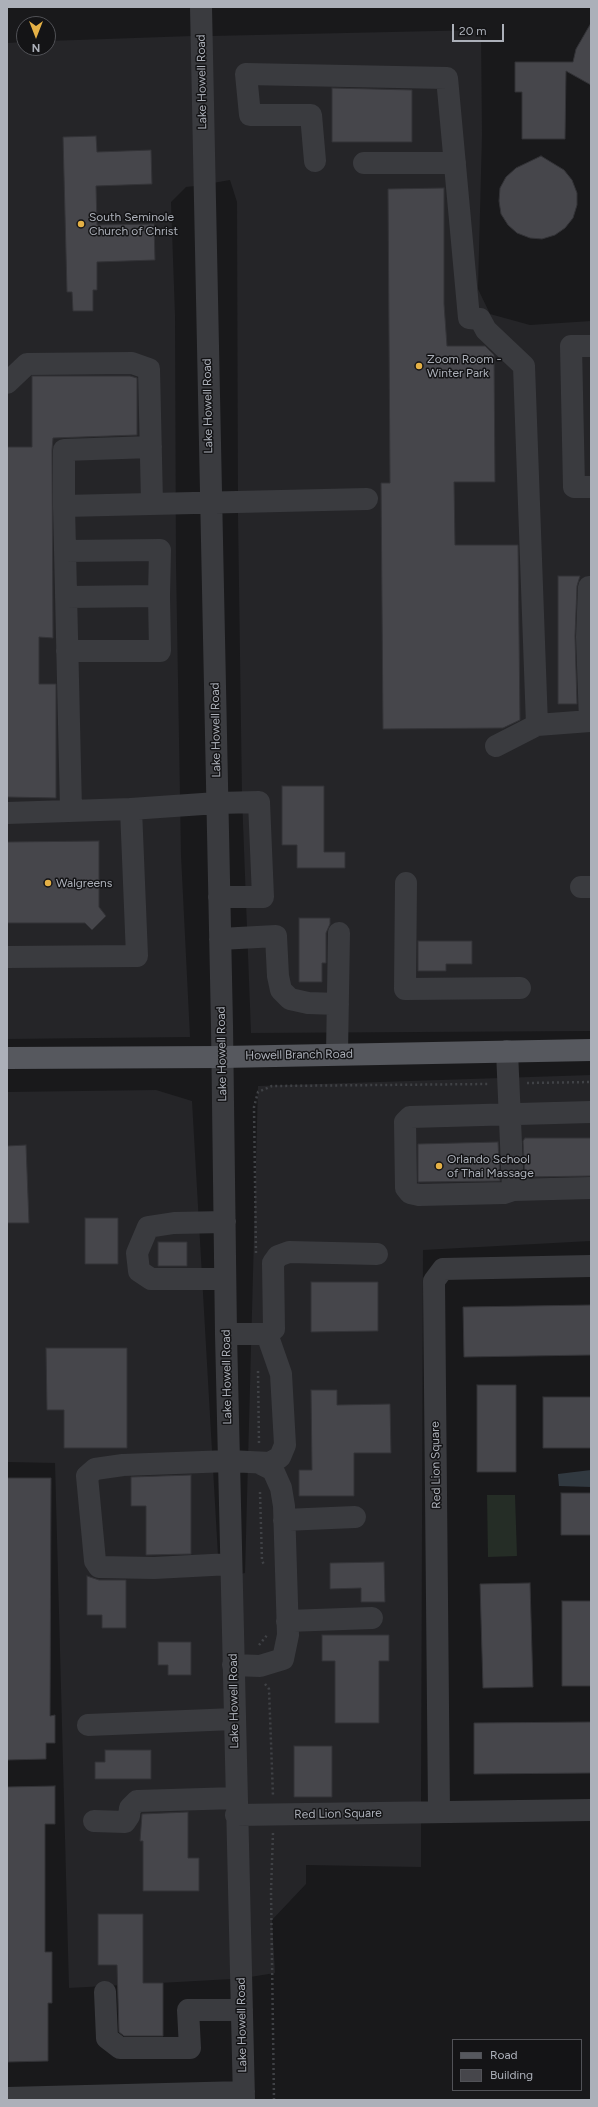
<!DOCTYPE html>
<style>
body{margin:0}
#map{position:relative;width:598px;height:2107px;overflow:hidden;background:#19191b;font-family:Figtree,sans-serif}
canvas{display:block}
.frame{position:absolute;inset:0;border:8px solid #acb0b9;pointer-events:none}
.legend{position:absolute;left:452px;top:2039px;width:130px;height:52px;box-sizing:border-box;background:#141416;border:1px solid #515257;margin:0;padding:5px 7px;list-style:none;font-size:12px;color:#acb0b9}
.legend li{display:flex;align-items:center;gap:8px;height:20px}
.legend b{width:20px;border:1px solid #515257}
.north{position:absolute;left:16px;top:16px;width:40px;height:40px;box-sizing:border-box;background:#141416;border:1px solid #515257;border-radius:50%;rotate:180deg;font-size:11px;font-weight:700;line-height:16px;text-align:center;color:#acb0b9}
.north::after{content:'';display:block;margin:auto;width:14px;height:18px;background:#e5b146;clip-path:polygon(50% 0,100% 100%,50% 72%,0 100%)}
.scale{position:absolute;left:452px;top:24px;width:52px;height:18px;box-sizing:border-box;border:2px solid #acb0b9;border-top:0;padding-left:5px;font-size:12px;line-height:14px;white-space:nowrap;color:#acb0b9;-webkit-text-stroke:3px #141416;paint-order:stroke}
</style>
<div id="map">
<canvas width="598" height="2107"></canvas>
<div class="frame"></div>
<ul class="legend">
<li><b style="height:5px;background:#56585e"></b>Road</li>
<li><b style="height:11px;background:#46464b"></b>Building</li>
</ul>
<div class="north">N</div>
<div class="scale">20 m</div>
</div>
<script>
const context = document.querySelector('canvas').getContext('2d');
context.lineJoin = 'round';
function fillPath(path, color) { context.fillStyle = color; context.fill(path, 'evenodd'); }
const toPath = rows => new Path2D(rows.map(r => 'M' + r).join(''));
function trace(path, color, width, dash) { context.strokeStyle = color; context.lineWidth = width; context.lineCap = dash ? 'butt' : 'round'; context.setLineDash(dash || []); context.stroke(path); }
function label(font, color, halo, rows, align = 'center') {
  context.font = font + ' Figtree,sans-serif'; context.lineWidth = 3; context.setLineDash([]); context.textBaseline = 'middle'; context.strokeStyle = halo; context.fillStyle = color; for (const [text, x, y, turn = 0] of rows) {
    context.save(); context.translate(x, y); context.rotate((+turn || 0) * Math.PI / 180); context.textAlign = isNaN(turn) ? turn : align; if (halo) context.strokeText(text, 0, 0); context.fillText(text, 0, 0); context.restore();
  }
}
const built = toPath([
 [481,30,482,135,478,289,490,314,530,325,591,321,591,1031,251,1033,242,797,238,516,237,202,230,180,213,183,210,36],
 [192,36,195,186,186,187,171,202,175,315,176,563,181,855,190,1037,7,1039,7,43,24,42,24,48,48,48,48,41],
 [591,1075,591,1241,423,1250,421,1802,245,1805,240,1574,245,1573,258,1086],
 [156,1090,192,1101,219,1573,222,1574,232,1979,69,1988,55,1463,7,1462,7,1092],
 [421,1822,421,1867,306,1865,306,1884,272,1920,275,1973,250,1977,246,1825]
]);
const green = toPath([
 [487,1495,515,1495,517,1556,488,1557]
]);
const water = toPath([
 [591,1470,591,1487,559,1486,558,1474]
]);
const building = toPath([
 [591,23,591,85,566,71,565,139,522,139,522,92,515,92,515,62,573,62,576,49,591,23],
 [332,88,412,90,412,142,332,142,332,88],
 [96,136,97,152,151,150,152,184,96,186,97,225,154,224,155,260,97,262,97,290,93,290,93,311,73,311,72,292,67,292,63,137,96,136],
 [541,156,564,170,572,180,577,193,577,205,573,218,565,228,555,235,542,239,530,238,517,233,508,225,501,214,499,201,500,188,506,177,516,168,541,156],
 [444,188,444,304,447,346,485,346,494,355,495,482,454,482,455,545,518,545,520,720,503,728,383,729,381,483,390,483,388,189,444,188],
 [32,376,130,376,137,378,137,435,53,438,52,450,53,638,39,637,39,684,56,684,56,798,7,797,7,447,32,447,32,376],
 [558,576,580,576,577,586,575,636,577,704,558,704,558,576],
 [282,786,324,786,324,852,345,852,345,868,297,868,297,845,282,845,282,786],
 [99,841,99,907,106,916,92,930,85,923,7,923,7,842,99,841],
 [299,918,330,918,330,924,326,933,326,963,322,963,322,982,299,982,299,918],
 [418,941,472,941,472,964,446,964,446,971,418,971,418,941],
 [525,1138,591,1138,591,1176,525,1177,523,1141,525,1138],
 [498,1142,500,1181,418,1182,418,1144,498,1142],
 [26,1145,29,1223,7,1223,7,1146,26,1145],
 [85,1218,118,1218,118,1264,85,1264,85,1218],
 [158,1242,187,1242,187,1266,158,1266,158,1242],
 [311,1282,378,1282,378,1331,311,1332,311,1282],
 [591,1305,591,1355,464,1357,463,1307,591,1305],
 [46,1348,127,1348,127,1448,64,1448,64,1410,47,1410,46,1348],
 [477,1385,516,1385,516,1472,477,1472,477,1385],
 [311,1390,337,1390,337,1405,390,1404,391,1453,354,1453,354,1496,299,1496,299,1470,312,1470,311,1390],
 [543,1397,591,1397,591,1448,543,1448,543,1397],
 [191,1475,191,1554,146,1555,146,1506,131,1506,131,1477,191,1475],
 [7,1478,51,1478,50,1716,55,1715,55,1743,46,1743,46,1759,7,1760,7,1478],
 [561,1493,591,1493,591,1535,561,1535,561,1493],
 [384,1562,385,1602,361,1602,361,1588,330,1589,330,1563,384,1562],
 [87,1576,99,1580,126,1580,126,1628,102,1628,102,1615,87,1615,87,1576],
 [530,1583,533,1687,483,1688,480,1584,530,1583],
 [562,1601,591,1601,591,1686,562,1686,562,1601],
 [322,1635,389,1635,389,1661,379,1661,379,1723,335,1723,335,1661,322,1661,322,1635],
 [158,1642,191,1642,191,1675,168,1675,168,1665,158,1665,158,1642],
 [591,1722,591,1773,474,1774,474,1723,591,1722],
 [294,1746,332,1746,332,1797,294,1797,294,1746],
 [105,1750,151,1750,151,1779,95,1779,95,1762,105,1762,105,1750],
 [55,1786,55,1824,45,1824,45,1952,52,1952,52,2003,48,2003,48,2061,8,2062,7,1787,55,1786],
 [188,1812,188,1858,199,1858,199,1891,143,1891,143,1841,140,1841,142,1814,188,1812],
 [98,1914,143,1914,143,1983,163,1983,163,2036,124,2036,119,2032,117,1965,98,1965,98,1914]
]);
const path = toPath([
 [527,1083,591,1082],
 [256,1253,254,1107,258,1092,272,1086,490,1084],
 [258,1371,259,1444],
 [260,1492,262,1561,265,1566],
 [259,1645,268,1634],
 [265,1684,269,1689,273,1796],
 [273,1833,271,1891,274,2100]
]);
const minor = toPath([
 [201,7,222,1025,226,1334,244,2100],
 [315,161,311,115,250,115,246,74,447,78,469,318,480,319,486,330,524,366,537,725],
 [364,163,455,163],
 [591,346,571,346,574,487,591,487],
 [7,383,27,364,132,363,149,369,152,503],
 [64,506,64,450,151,447],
 [65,551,160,550,159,596],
 [66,597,159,596,160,651,67,651],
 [587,637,589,587,591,587],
 [496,746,537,725,590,721,587,637,591,637],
 [131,809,217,803,259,802,263,897,219,897],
 [71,810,64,506,367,499],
 [7,813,131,809,137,956,7,957],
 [406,883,405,989,520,988],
 [581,887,591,887],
 [220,939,276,936,278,976,281,990,290,999,308,1003,338,1004],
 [507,1051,513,1190],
 [337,1054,339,933],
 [591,1112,410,1117,405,1122,406,1188,410,1193,419,1195,504,1193,513,1190,591,1188],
 [225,1222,174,1223,148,1227,137,1253,139,1271,151,1279,225,1279],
 [226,1334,267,1334,274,1329,273,1263,278,1256,289,1252,377,1254],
 [284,1520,355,1517],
 [231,1564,154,1568,99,1567,95,1561,87,1476,95,1469,123,1465,229,1461,270,1463,280,1457,285,1445,281,1374,267,1334],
 [287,1621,372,1618],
 [233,1665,260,1666,283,1659,288,1635,284,1506,281,1488,273,1470,259,1463],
 [88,1725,234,1719],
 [439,1812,434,1281,443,1269,591,1266],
 [236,1815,591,1810],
 [94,1821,125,1822,129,1816,130,1808,137,1801,236,1798],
 [105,1992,107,2038,120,2048,190,2048,188,2010,242,2010],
 [7,2098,244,2092]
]);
const major = toPath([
 [7,1058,222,1057,591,1050]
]);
const markers = [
 [81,224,4,"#e5b146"],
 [419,366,4,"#e5b146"],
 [48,883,4,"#e5b146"],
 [439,1166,4,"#e5b146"]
];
const streetNames = [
 ["Lake Howell Road",202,82,-91],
 ["Lake Howell Road",208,406,-91],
 ["Lake Howell Road",216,730,-91],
 ["Lake Howell Road",222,1054,-91],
 ["Howell Branch Road",299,1055,-1],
 ["Lake Howell Road",227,1377,-91],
 ["Red Lion Square",436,1465,-91],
 ["Lake Howell Road",234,1701,-91],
 ["Red Lion Square",338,1814,-1],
 ["Lake Howell Road",242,2025,-91]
];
const poiNames = [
 ["South Seminole",89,217],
 ["Church of Christ",89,231],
 ["Zoom Room -",427,359],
 ["Winter Park",427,373],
 ["Walgreens",56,883],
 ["Orlando School",447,1159],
 ["of Thai Massage",447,1173]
];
fillPath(built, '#252528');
fillPath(green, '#252d26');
fillPath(water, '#313940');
fillPath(building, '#46464b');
trace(building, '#333337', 1);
trace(path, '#404246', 2.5, [2, 3]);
trace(minor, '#3a3b3f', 22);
trace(major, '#56585e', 22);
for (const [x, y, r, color] of markers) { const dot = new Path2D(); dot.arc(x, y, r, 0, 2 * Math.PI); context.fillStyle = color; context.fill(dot); trace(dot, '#141416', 1.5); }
label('12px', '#acb0b9', '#141416', streetNames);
label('12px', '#acb0b9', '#141416', poiNames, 'left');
</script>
